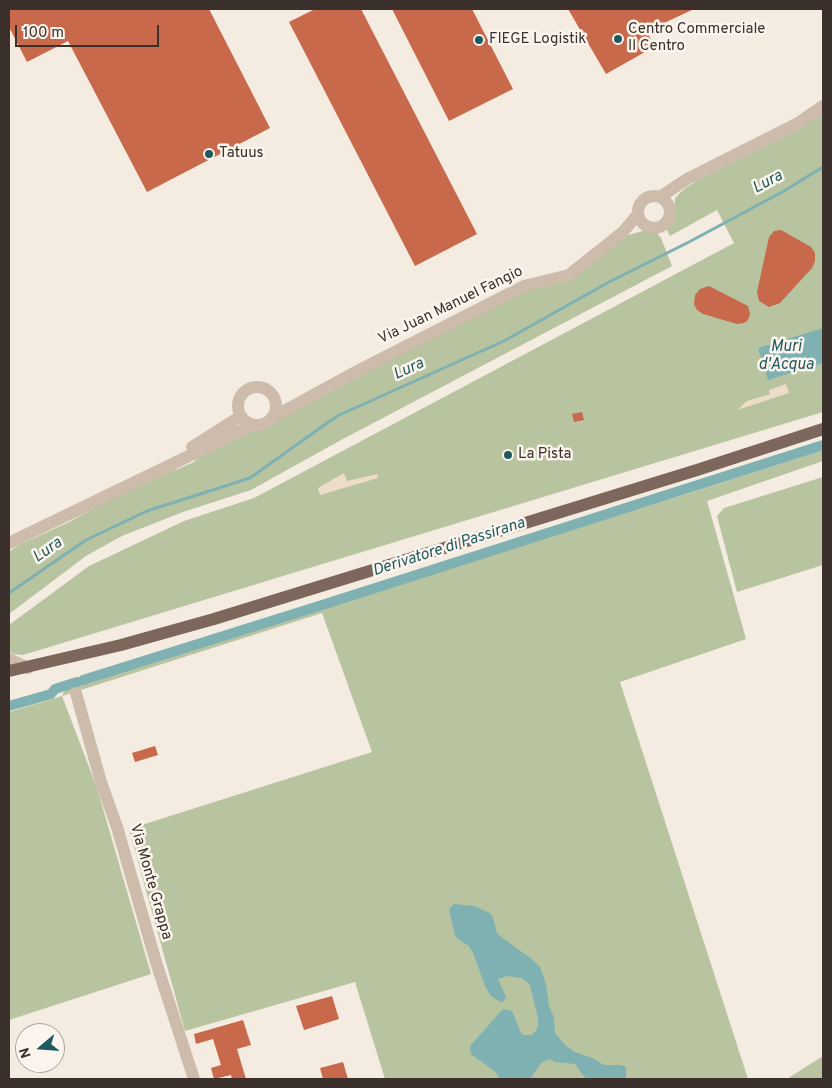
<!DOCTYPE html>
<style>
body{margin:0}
#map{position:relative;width:832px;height:1088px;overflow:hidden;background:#f4ebe1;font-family:Overpass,sans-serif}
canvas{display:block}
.frame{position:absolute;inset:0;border:10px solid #3b302b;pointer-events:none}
.north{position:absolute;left:15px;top:1023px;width:50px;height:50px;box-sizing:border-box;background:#fbf5ee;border:1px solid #aea6a0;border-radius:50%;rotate:252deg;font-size:14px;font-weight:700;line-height:20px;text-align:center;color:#3b302b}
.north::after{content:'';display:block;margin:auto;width:18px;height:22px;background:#1f5a5e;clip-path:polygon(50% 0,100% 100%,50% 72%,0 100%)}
.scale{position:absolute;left:15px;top:25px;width:144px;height:22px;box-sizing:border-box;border:2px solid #3b302b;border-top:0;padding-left:6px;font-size:15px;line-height:18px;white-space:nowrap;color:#3b302b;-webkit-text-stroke:4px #fbf5ee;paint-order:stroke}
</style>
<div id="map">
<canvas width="832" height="1088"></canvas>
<div class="frame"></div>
<div class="north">N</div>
<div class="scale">100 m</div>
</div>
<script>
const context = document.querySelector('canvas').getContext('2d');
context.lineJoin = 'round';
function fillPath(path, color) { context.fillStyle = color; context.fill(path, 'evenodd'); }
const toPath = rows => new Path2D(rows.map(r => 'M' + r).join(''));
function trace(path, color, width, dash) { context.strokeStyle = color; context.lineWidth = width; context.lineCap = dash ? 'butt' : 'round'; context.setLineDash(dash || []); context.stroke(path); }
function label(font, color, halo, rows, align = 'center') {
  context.font = font + ' Overpass,sans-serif'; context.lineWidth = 5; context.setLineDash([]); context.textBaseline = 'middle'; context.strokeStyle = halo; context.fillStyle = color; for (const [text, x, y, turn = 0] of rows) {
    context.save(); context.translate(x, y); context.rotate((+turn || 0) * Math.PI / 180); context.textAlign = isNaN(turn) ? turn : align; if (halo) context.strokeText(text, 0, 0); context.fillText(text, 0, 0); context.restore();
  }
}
const green = toPath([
 [823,111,823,412,23,655,13,654,9,651,9,625,89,566,184,521,254,498,734,243,717,210,670,236,666,228,674,217,675,198,684,189,698,180],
 [649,229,657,233,661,238,672,266,341,440,251,490,183,512,122,536,86,556,9,614,9,552,17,546,69,522,156,474,178,469,194,462,199,456,525,290,539,286,625,236],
 [823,450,823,461,707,501,746,639,620,682,748,1079,385,1079,355,982,185,1031,129,829,372,752,322,613,62,696,97,788,151,974,9,1020,9,712,62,696,66,687,690,493],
 [823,477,823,565,737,592,717,516,724,508],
 [823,1056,823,1079,787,1079]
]);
const plaza = toPath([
 [786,384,789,393,737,410,747,401,770,394,769,390],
 [344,473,347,481,377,474,378,478,320,495,318,488]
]);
const water = toPath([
 [823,328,823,363,768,380,758,348],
 [454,904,474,906,490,913,493,917,497,933,500,936,533,960,540,967,546,984,549,1006,554,1017,555,1033,565,1045,575,1052,592,1058,604,1065,621,1065,626,1067,626,1079,586,1079,575,1064,555,1062,550,1059,541,1063,530,1079,499,1079,498,1075,493,1070,471,1054,470,1046,503,1009,512,1011,521,1033,523,1035,531,1035,536,1031,538,1025,538,1018,530,985,522,978,507,976,498,979,506,997,504,1001,501,1002,491,996,486,988,473,953,469,946,459,940,455,936,449,909]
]);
const stream = toPath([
 [9,593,86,540,147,511,250,478,337,416,504,341,609,282,689,242,784,191,823,167]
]);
const canal = toPath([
 [83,680,319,606,823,445],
 [9,706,51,694,55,689,77,682]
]);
const building = toPath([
 [9,9,209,9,270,128,147,192,68,41,27,62,9,27],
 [315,9,361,9,477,234,415,266,289,22],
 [392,9,472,9,513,89,449,121],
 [568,9,694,9,647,31,654,47,606,74],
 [781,230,811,247,815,253,815,261,812,268,780,303,769,307,759,301,757,292,769,237,774,231],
 [709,286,748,306,750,314,748,320,744,323,737,324,703,314,697,310,694,304,695,295,700,289],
 [582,412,584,420,574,422,572,414],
 [155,746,158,755,135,762,132,753],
 [332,996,339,1019,304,1030,296,1006],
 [243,1020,251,1045,237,1049,246,1079,232,1079,231,1075,214,1079,211,1068,221,1065,213,1039,196,1044,194,1034],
 [343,1062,348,1079,323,1079,320,1068]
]);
const minor = toPath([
 '638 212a16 16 0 1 1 32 0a16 16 0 1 1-32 0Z',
 [660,197,687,179,798,123,823,106],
 '238 406a19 19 0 1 1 38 0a19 19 0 1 1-38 0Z',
 [273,417,361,369,524,286,569,275,623,232,638,214],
 [192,447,241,416],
 [9,543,253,425],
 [9,659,28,668],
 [76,693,101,782,117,827,156,962,194,1079]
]);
const major = toPath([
 [9,671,121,645,214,619,697,470,823,429]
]);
const markers = [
 [618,39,5,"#1f5a5e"],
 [479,40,5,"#1f5a5e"],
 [209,154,5,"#1f5a5e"],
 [508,455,5,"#1f5a5e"]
];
const poiNames = [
 ["Centro Commerciale",628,30],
 ["Il Centro",628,47],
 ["FIEGE Logistik",489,40],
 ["Tatuus",219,154],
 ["La Pista",518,455]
];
const streetNames = [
 ["Via Juan Manuel Fangio",451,306,-26],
 ["Via Monte Grappa",150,882,74]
];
const waterNames = [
 ["Lura",768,183,-28],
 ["Muri",786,348],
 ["d'Acqua",786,366],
 ["Lura",409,370,-24],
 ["Derivatore di Passirana",449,548,-18],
 ["Lura",48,551,-35]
];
fillPath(green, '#b8c4a0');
fillPath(plaza, '#ecdcc8');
fillPath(water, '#7fb0b2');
trace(stream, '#7fb0b2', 3);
trace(canal, '#7fb0b2', 10);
fillPath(building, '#c8694b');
trace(minor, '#cdbbac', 12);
trace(major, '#7d675c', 12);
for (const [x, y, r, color] of markers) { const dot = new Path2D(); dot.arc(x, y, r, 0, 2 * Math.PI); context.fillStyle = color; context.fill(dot); trace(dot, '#fbf5ee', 2); }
label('15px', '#3b302b', '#fbf5ee', poiNames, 'left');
label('15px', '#3b302b', '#fbf5ee', streetNames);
label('italic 16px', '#1f5a5e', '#fbf5ee', waterNames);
</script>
